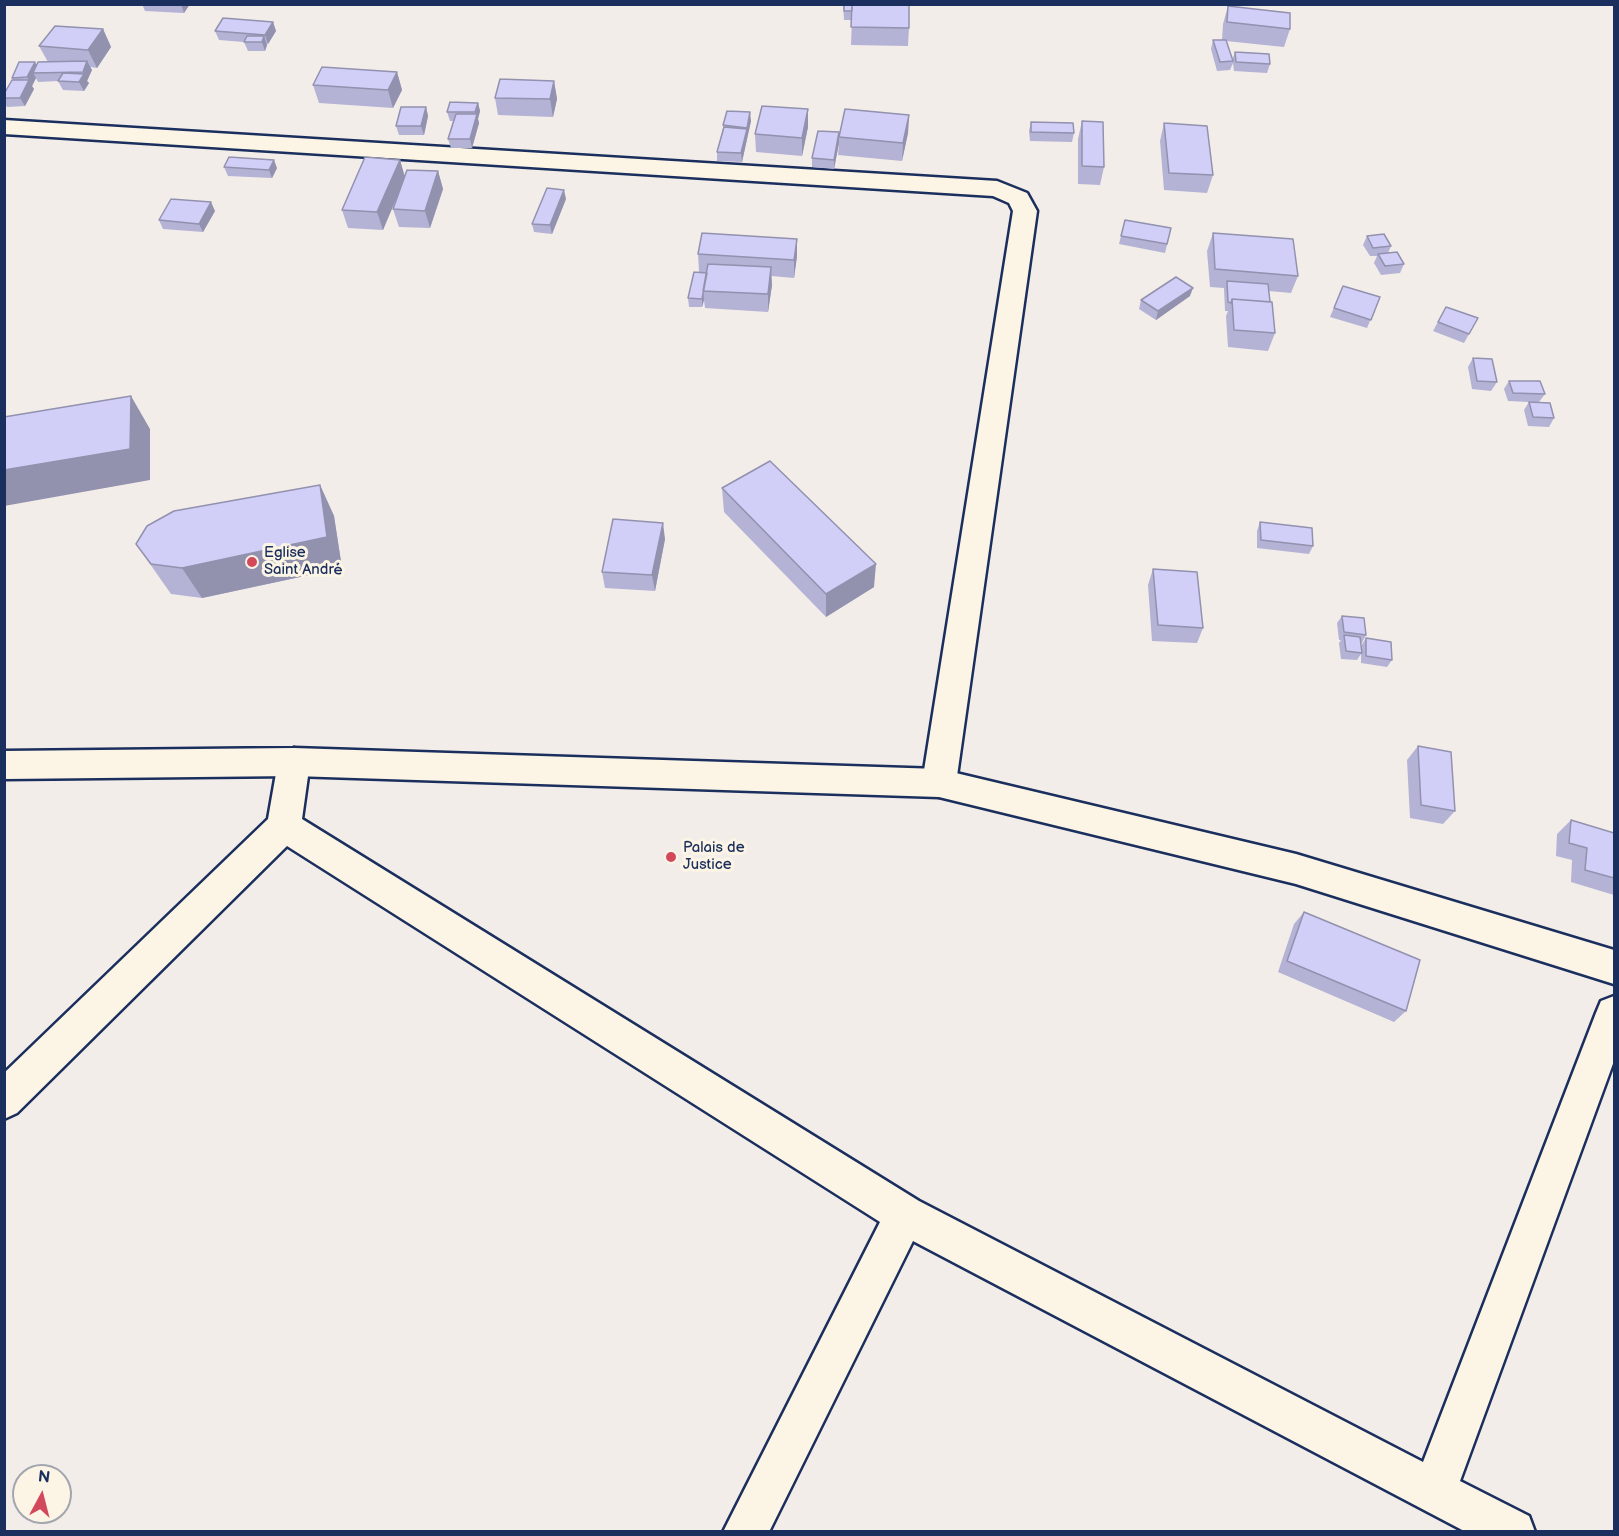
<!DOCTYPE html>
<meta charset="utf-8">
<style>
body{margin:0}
#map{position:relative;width:1619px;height:1536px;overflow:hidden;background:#f3ede9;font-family:"Balsamiq Sans",sans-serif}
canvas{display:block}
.frame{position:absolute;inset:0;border:6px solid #1b2f5e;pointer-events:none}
.north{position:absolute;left:12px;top:1464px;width:60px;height:60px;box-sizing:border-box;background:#fcf5e5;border:2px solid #a2a6af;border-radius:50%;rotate:7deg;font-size:16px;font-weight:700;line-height:24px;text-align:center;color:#1b2f5e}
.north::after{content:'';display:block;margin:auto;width:21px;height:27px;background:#d1495b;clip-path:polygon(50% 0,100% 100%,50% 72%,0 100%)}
</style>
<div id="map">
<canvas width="1619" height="1536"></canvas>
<div class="frame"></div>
<div class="north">N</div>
</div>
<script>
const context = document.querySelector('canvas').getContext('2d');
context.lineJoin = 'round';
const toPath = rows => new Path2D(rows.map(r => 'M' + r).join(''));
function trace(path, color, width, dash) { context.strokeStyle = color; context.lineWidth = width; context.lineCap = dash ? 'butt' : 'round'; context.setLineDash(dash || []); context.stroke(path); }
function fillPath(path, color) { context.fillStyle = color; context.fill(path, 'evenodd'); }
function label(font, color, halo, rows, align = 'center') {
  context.font = font + ' "Balsamiq Sans",sans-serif'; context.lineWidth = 6; context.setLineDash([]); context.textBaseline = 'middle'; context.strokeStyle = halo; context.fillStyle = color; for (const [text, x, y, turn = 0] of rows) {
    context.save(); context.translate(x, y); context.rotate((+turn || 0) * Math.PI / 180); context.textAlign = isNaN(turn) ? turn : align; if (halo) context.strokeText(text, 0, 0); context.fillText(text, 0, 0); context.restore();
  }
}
const street = toPath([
 [4,120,997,181,1027,193,1037,211,956,783,951,793,939,797,927,793,922,783,1013,211,1009,203,993,196,4,134,4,120],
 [294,748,306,752,310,762,302,819,919,1201,1423,1462,1596,1013,1601,1001,1614,996,1614,1061,1460,1481,1529,1516,1535,1532,1466,1532,913,1241,769,1532,723,1532,880,1222,287,846,17,1113,4,1119,4,1073,268,819,278,762,282,752,294,748]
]);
const secondary = toPath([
 [294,748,939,769,1296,854,1614,950,1614,984,1296,884,939,797,294,776,4,779,4,751,294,748]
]);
const wall = toPath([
 [142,4,190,4,184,13,145,11],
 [843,4,909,28,908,46,851,45,852,20,844,20],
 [1228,6,1290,29,1284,47,1226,41,1232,60,1235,52,1270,64,1267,73,1234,71,1233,63,1230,70,1217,71,1211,49,1213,40,1222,40,1223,24],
 [273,22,276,31,268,44,267,44,267,45,265,51,248,51,244,42,219,40,215,31],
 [103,29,111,47,97,68,90,67,92,70,87,81,89,83,84,91,63,90,58,81,38,82,36,78,32,86,34,89,25,106,7,107,4,102,4,94,13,80,12,78,35,62,36,65,48,62,39,46],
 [397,72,402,90,393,108,319,103,313,85],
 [554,81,557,99,553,117,498,115,495,98],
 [478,103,480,111,478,119,479,123,472,148,451,148,448,139,453,121,450,121,447,112],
 [426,107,428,116,424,135,399,135,396,126],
 [808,109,808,127,802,156,756,152,755,134],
 [909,115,908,133,902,161,838,155,839,143,834,169,812,167,812,158,839,132],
 [751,121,742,162,717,161,717,152,723,128,723,125],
 [1082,121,1104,167,1100,185,1078,184,1078,139],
 [1031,122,1074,133,1072,142,1030,141,1029,131],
 [1164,123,1213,175,1207,193,1164,190,1160,141],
 [400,160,405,177,438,171,443,189,430,228,399,227,393,209,402,184,383,230,348,228,342,210],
 [224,167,277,168,272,178,228,176],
 [566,199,552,234,534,232,532,224],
 [215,211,203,232,163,229,159,220],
 [1171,228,1165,253,1119,244,1121,236],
 [1213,233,1298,276,1291,293,1269,291,1275,333,1268,351,1228,347,1226,316,1228,311,1225,311,1224,288,1210,287,1207,251],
 [1367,236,1391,246,1388,253,1404,264,1400,273,1381,275,1374,263,1377,256,1370,256,1363,245],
 [797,239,797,256,794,278,771,276,772,285,768,312,705,308,704,300,702,307,689,307,688,298,707,272,699,272,698,254],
 [1343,286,1380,297,1367,328,1330,317],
 [1190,296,1156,320,1139,309,1141,300],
 [1446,307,1478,318,1464,343,1433,331],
 [1473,358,1497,382,1491,391,1472,389,1468,367],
 [1509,381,1545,394,1539,402,1554,418,1549,427,1528,426,1524,410,1529,402,1508,401,1504,389],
 [320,485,334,516,342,568,202,598,171,594,136,544],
 [722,488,874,587,826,617,724,512],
 [1260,522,1313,546,1309,554,1257,548,1257,531],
 [665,539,655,591,605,588,602,572],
 [1153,569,1203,628,1197,643,1152,641,1148,585],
 [1342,616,1366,635,1362,643,1360,643,1361,646,1366,638,1392,660,1387,667,1361,663,1361,654,1357,660,1341,659,1339,643,1341,640,1339,640,1337,623],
 [1418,746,1455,811,1443,824,1410,818,1407,760],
 [1571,820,1614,833,1614,895,1571,882,1572,860,1556,856,1557,834],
 [1304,912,1406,1011,1394,1022,1278,972,1294,924]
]);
const shadedWall = toPath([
 [181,4,190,4,184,13],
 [273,22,276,31,268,44,265,35],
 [103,29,111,47,97,68,88,50],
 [264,36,267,45,265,51,262,42],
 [87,61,92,70,87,81,89,83,84,91,79,82,84,75,83,72],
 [35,62,39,70,33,73,36,78,32,86,34,89,25,106,20,98,29,80,27,77],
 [397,72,402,90,393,108,388,90],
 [554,81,557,99,553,117,550,99],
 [478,103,480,111,478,119,479,123,472,148,470,139,476,117,475,112],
 [426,107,428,116,424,135,421,126],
 [808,109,808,127,802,156,802,138],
 [750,112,751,121,742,162,741,153],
 [909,115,908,133,902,161,903,143],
 [839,132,839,143,834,169,834,160],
 [274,160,277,168,272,178,269,170],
 [400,160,405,178,383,230,377,212],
 [438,171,443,189,430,228,425,211],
 [564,190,566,199,552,234,550,225],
 [211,202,215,211,203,232,199,224],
 [797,239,797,256,794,278,794,260],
 [771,267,772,285,768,312,768,294],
 [1193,288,1190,296,1156,320,1158,311],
 [703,291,704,300,702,307,702,299],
 [131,396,150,429,150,480,4,506,4,470],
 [320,485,334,516,342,568,202,598,182,568],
 [663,523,665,539,655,591,652,575],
 [876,564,874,587,826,617,826,594]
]);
const building = toPath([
 [844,4,852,4,852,11,844,11,844,4],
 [852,4,909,5,909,28,851,27,852,4],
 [1228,6,1290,13,1290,29,1227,22,1228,6],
 [223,18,273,22,265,35,215,31,223,18],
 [55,26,103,29,88,50,39,46,55,26],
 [247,36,264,36,262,42,244,42,247,36],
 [1213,40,1226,40,1233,61,1220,62,1213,40],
 [1235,52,1269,54,1270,64,1236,62,1235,52],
 [87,61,83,72,33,73,38,62,87,61],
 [19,62,35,62,27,77,12,78,19,62],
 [322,67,397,72,388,90,313,85,322,67],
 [63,73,84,74,79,82,58,81,63,73],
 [500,79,554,81,550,99,495,98,500,79],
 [12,80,29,80,20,98,4,98,4,94,12,80],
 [450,102,478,103,475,112,447,112,450,102],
 [762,106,808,109,802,138,755,134,762,106],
 [401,107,426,107,421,126,396,126,401,107],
 [845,109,909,115,903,143,839,137,845,109],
 [727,111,750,112,747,128,723,125,727,111],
 [456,114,477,114,470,139,448,139,456,114],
 [1082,121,1103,122,1104,167,1082,166,1082,121],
 [1031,122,1073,123,1074,133,1031,132,1031,122],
 [1164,123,1207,126,1213,175,1169,173,1164,123],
 [724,127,747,129,741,153,717,152,724,127],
 [818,131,839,132,834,160,812,158,818,131],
 [229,157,274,160,269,170,224,167,229,157],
 [365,157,400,160,377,212,342,210,365,157],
 [407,170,438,171,425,211,393,209,407,170],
 [547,188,564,190,550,225,532,224,547,188],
 [171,199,211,202,199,224,159,220,171,199],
 [1125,220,1171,228,1167,244,1121,236,1125,220],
 [702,233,797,239,794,260,698,254,702,233],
 [1213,233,1293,239,1298,276,1215,269,1213,233],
 [1384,234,1391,246,1373,248,1367,236,1384,234],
 [1397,252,1404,264,1385,266,1378,254,1397,252],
 [708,264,771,267,768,294,703,291,708,264],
 [694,272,707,273,702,299,688,298,694,272],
 [1176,277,1193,288,1158,311,1141,300,1176,277],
 [1227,281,1268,284,1270,302,1232,299,1231,303,1228,302,1227,281],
 [1343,286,1380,297,1371,320,1334,308,1343,286],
 [1232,299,1272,302,1275,333,1234,330,1232,299],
 [1446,307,1478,318,1469,334,1438,322,1446,307],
 [1473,358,1492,359,1497,382,1477,381,1473,358],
 [1509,381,1540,381,1545,394,1513,393,1509,381],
 [131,396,130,449,4,470,4,417,131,396],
 [1529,402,1550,403,1554,418,1533,417,1529,402],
 [770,461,876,564,826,594,722,488,770,461],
 [320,485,327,537,182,568,151,564,136,544,147,526,174,511,320,485],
 [613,519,663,523,652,575,602,572,613,519],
 [1260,522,1312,528,1313,546,1261,540,1260,522],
 [1153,569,1197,572,1203,628,1158,625,1153,569],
 [1342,616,1364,618,1366,635,1344,632,1342,616],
 [1344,635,1360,637,1362,653,1346,651,1344,635],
 [1366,638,1391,642,1392,660,1366,656,1366,638],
 [1418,746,1451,752,1455,811,1421,805,1418,746],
 [1571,820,1614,833,1614,878,1585,870,1587,848,1569,843,1571,820],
 [1304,912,1420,960,1406,1011,1287,961,1304,912]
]);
const markers = [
 [252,562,6,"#d1495b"],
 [671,857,6,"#d1495b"]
];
const poiNames = [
 ["Eglise",264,553],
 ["Saint André",264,570],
 ["Palais de",683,848],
 ["Justice",683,865]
];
trace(street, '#1b2f5e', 5);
trace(secondary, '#1b2f5e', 5);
fillPath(street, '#fcf5e5');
fillPath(secondary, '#fcf5e5');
fillPath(wall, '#b4b2d5');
fillPath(shadedWall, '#9291ae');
fillPath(building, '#d1cff8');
trace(building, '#9291ae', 1.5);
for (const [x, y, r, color] of markers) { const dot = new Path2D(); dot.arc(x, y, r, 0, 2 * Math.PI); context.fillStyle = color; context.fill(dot); trace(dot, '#fcf5e5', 2); }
label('15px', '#1b2f5e', '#fcf5e5', poiNames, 'left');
</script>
